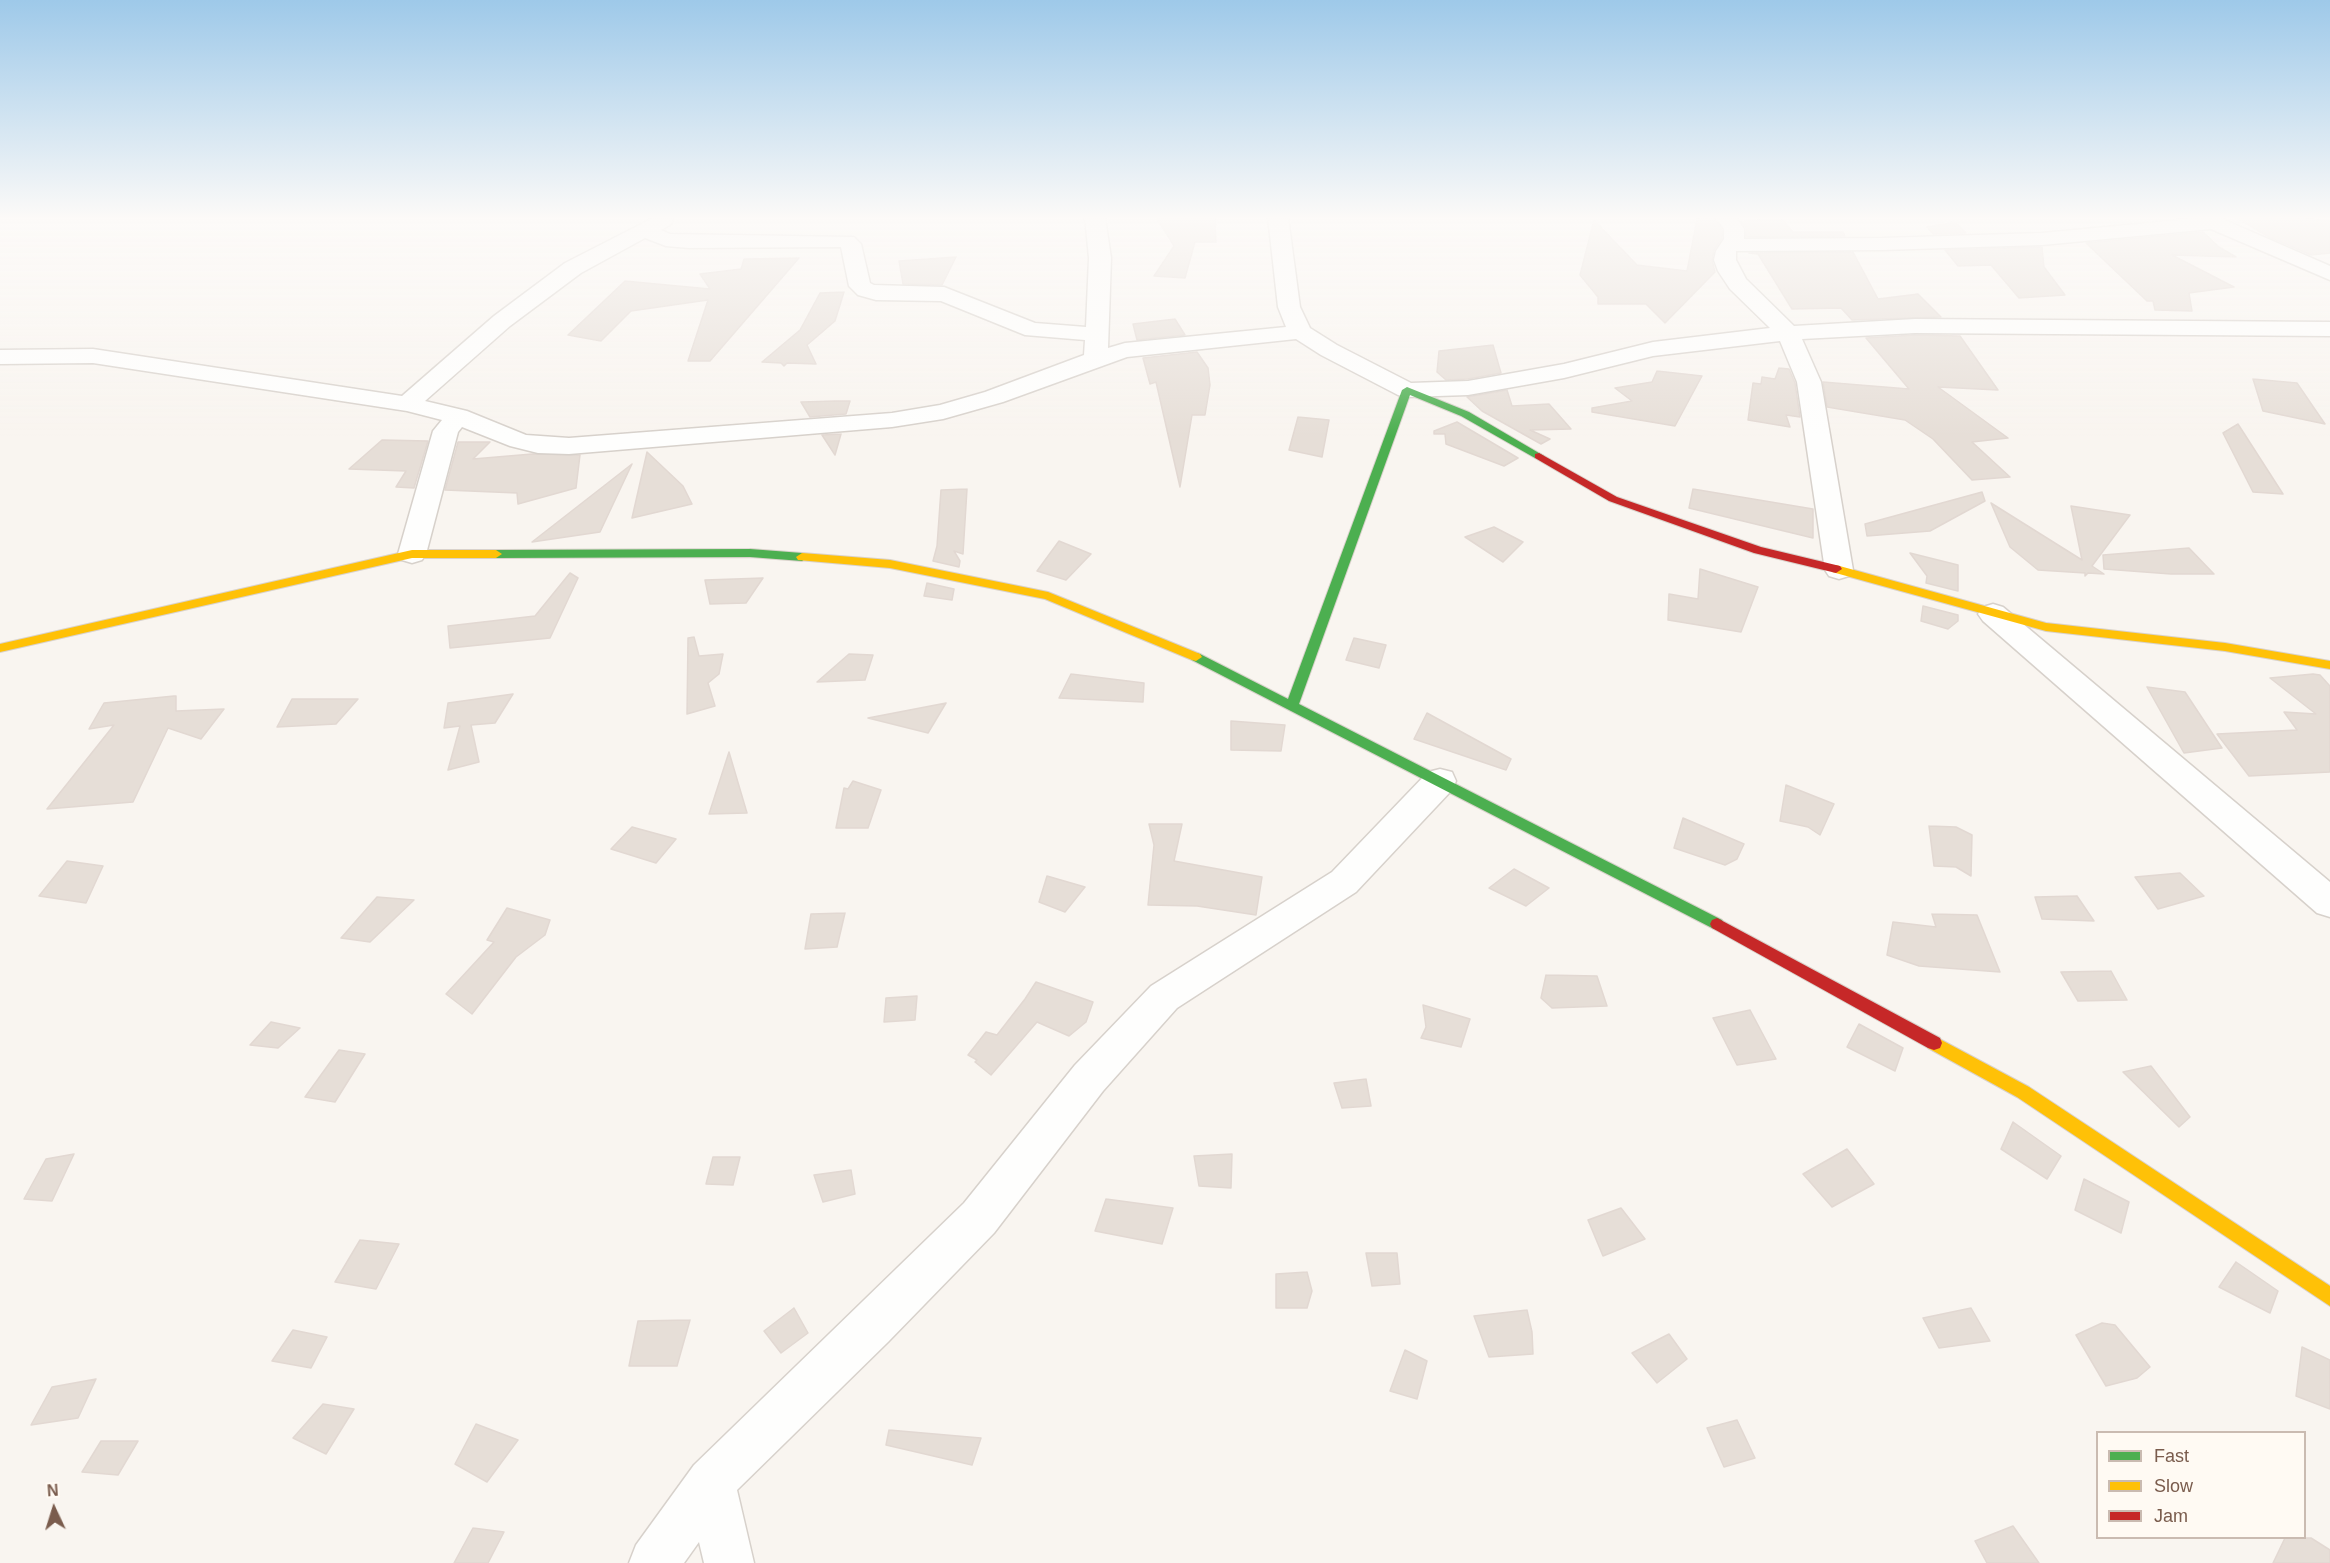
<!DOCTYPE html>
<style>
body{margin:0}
#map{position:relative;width:2330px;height:1563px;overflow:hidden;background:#f9f5f0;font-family:Helvetica,sans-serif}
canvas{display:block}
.legend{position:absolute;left:2096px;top:1431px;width:210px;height:108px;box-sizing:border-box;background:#fffaf3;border:2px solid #cabbb1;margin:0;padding:8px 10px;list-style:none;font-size:18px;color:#7a5c4d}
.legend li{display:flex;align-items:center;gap:12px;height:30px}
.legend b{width:30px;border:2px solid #cabbb1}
.north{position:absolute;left:24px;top:1479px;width:60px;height:60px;-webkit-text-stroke:4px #fffaf3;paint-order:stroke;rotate:356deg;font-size:16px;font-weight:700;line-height:24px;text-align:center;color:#7a5c4d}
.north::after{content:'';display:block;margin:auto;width:21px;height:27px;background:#7a5c4d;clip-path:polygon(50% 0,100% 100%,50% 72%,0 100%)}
</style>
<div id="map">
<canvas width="2330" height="1563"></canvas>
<ul class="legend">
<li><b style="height:8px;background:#4caf50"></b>Fast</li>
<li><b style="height:8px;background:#ffc107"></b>Slow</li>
<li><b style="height:8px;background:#c62828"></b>Jam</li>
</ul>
<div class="north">N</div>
</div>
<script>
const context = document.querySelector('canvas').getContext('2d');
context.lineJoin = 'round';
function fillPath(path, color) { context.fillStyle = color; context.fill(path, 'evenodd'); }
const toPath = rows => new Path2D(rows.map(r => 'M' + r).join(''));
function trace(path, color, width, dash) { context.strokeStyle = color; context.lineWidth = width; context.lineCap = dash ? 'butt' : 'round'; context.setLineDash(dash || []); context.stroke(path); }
const building = toPath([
 [1156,217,1215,217,1216,242,1195,242,1185,278,1154,276,1174,246,1156,217],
 [2235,217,2283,217,2330,221,2330,253,2311,255,2269,237,2235,217],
 [1714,218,1722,230,1722,238,1714,250,1712,260,1715,272,1665,323,1646,304,1598,304,1598,297,1580,275,1594,220,1637,265,1687,271,1697,219,1714,218],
 [1783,220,1793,232,1843,232,1845,236,1746,237,1746,228,1741,221,1783,220],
 [1955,222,1966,233,1933,234,1927,227,1955,222],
 [2203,232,2219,247,2236,257,2172,255,2234,287,2189,293,2192,311,2155,310,2153,301,2147,301,2086,243,2203,232],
 [2042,247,2044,267,2065,295,2019,298,1991,265,1958,266,1945,250,2042,247],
 [1853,252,1878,299,1918,294,1941,317,1852,320,1841,308,1792,309,1758,254,1749,253,1853,252],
 [956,257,942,285,903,284,899,261,956,257],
 [799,258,710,361,688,361,708,300,631,311,601,341,568,335,625,281,710,289,700,274,741,269,744,259,799,258],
 [844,292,835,321,807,345,816,364,787,363,784,366,781,363,762,362,800,330,820,293,844,292],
 [1175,319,1185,335,1137,340,1133,324,1175,319],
 [1915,335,1960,336,1998,390,1938,387,2008,438,1972,442,2010,477,1972,480,1933,439,1905,420,1827,407,1823,382,1909,389,1866,338,1915,335],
 [1493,345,1501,373,1468,379,1446,380,1437,372,1439,351,1493,345],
 [1197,352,1208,368,1210,385,1205,415,1192,415,1180,487,1156,382,1150,384,1143,358,1197,352],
 [1779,368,1789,369,1795,383,1800,417,1786,415,1790,427,1748,420,1753,383,1761,384,1762,377,1775,379,1779,368],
 [1657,371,1702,376,1675,426,1592,412,1592,408,1632,401,1615,388,1652,382,1657,371],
 [2253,379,2297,383,2325,424,2263,411,2253,379],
 [1507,390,1512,406,1549,404,1571,429,1530,430,1550,439,1541,444,1482,411,1467,397,1507,390],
 [835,401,850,401,846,414,810,417,801,402,835,401],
 [1298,417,1329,420,1322,457,1289,450,1298,417],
 [1457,422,1518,458,1504,466,1446,444,1445,434,1434,434,1434,431,1457,422],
 [2238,424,2283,494,2253,492,2223,433,2238,424],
 [841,434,835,455,822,435,841,434],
 [382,440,428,441,414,488,396,487,406,471,349,469,382,440],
 [458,442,490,442,473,459,532,454,580,455,576,488,518,504,517,493,445,490,458,442],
 [647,452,683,486,692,504,632,518,647,452],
 [632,464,600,532,532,542,632,464],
 [967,489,963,554,954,551,960,561,959,567,933,561,937,546,941,490,967,489],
 [1693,489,1813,509,1813,538,1689,508,1693,489],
 [1982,492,1985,501,1930,531,1867,536,1865,524,1982,492],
 [1991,503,2082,560,2071,506,2130,515,2092,566,2104,574,2088,573,2085,576,2085,573,2038,570,2010,547,1991,503],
 [1494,527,1523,542,1503,562,1465,537,1494,527],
 [1059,541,1091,554,1066,580,1037,571,1059,541],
 [2189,548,2214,574,2171,574,2104,569,2103,555,2189,548],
 [1910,553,1958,565,1958,591,1926,583,1927,576,1910,553],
 [1700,569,1758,587,1741,632,1668,620,1669,594,1698,599,1700,569],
 [570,573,578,578,550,638,450,648,448,626,535,616,570,573],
 [763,578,746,603,710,604,705,580,763,578],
 [927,583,954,589,952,600,924,596,927,583],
 [1923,606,1958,615,1958,621,1948,629,1921,621,1923,606],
 [694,637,699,656,723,654,719,674,708,683,715,706,687,714,688,638,694,637],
 [1354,638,1386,645,1379,668,1346,660,1354,638],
 [849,654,873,655,865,680,817,682,849,654],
 [1071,674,1144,683,1143,702,1059,698,1071,674],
 [2313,674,2320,675,2330,686,2330,772,2249,776,2217,734,2297,730,2284,712,2316,714,2270,678,2313,674],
 [2147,687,2185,692,2222,748,2184,753,2147,687],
 [513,694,495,723,471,725,479,762,448,770,460,726,444,728,448,703,513,694],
 [174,696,176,696,176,711,224,709,201,739,168,728,133,802,47,809,114,725,89,729,104,703,174,696],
 [292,699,358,699,336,724,277,727,292,699],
 [946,703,928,733,868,718,946,703],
 [1427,713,1511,759,1506,770,1414,739,1427,713],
 [1231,721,1285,725,1281,751,1231,750,1231,721],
 [729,752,747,813,709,814,729,752],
 [853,781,881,790,868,828,836,828,844,788,848,789,853,781],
 [1786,785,1834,804,1820,835,1808,827,1780,821,1786,785],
 [1683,818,1744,844,1737,859,1725,865,1674,848,1683,818],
 [1149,824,1182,824,1174,861,1262,877,1256,915,1197,906,1148,905,1154,845,1149,824],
 [1929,826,1956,827,1972,835,1971,876,1956,867,1934,866,1929,826],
 [632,827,676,839,656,863,611,849,632,827],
 [67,861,103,866,86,903,39,896,67,861],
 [1514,869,1549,888,1526,906,1489,888,1514,869],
 [2180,873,2204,896,2158,909,2135,877,2180,873],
 [1047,876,1085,887,1065,912,1039,902,1047,876],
 [2077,896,2094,921,2042,919,2035,897,2077,896],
 [377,897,414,900,370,942,341,938,377,897],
 [507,908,550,920,545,935,516,957,472,1014,446,994,494,942,487,940,507,908],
 [845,913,837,947,805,949,811,914,845,913],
 [1932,914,1977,915,2000,972,1919,966,1887,955,1893,922,1936,927,1932,914],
 [2111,971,2127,1000,2078,1001,2061,972,2111,971],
 [1546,975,1597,976,1607,1006,1552,1008,1541,998,1546,975],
 [1036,982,1093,1002,1086,1022,1069,1036,1037,1022,991,1075,975,1062,977,1060,968,1055,986,1032,997,1035,1025,999,1036,982],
 [917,996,915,1020,884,1022,886,998,917,996],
 [1423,1005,1470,1019,1461,1047,1421,1038,1426,1027,1423,1005],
 [1750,1010,1776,1059,1737,1065,1713,1018,1750,1010],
 [271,1022,300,1028,278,1048,250,1045,271,1022],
 [1859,1024,1903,1048,1895,1071,1847,1047,1859,1024],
 [339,1050,365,1054,335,1102,305,1097,339,1050],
 [2151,1066,2190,1117,2179,1127,2123,1072,2151,1066],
 [1366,1079,1371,1106,1342,1108,1334,1083,1366,1079],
 [2013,1122,2061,1156,2047,1179,2001,1149,2013,1122],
 [1847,1149,1874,1184,1832,1207,1803,1174,1847,1149],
 [74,1154,52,1201,24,1199,46,1159,74,1154],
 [1232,1154,1231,1188,1199,1186,1194,1156,1232,1154],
 [713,1157,740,1157,733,1185,706,1184,713,1157],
 [851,1170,855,1194,823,1202,814,1175,851,1170],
 [2084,1179,2129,1202,2121,1233,2075,1210,2084,1179],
 [1106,1199,1173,1208,1162,1244,1095,1231,1106,1199],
 [1621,1208,1645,1239,1603,1256,1588,1220,1621,1208],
 [360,1240,399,1244,376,1289,335,1282,360,1240],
 [1366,1253,1397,1253,1400,1284,1372,1286,1366,1253],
 [2236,1262,2278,1291,2270,1313,2219,1287,2236,1262],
 [1307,1272,1312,1291,1307,1308,1276,1308,1276,1274,1307,1272],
 [794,1308,808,1333,781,1353,764,1331,794,1308],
 [1971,1308,1990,1341,1939,1348,1923,1318,1971,1308],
 [1527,1310,1532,1332,1533,1354,1489,1357,1474,1316,1527,1310],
 [690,1320,677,1366,629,1366,638,1321,690,1320],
 [2102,1323,2115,1325,2150,1367,2137,1378,2106,1386,2076,1335,2102,1323],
 [293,1330,327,1337,311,1368,272,1361,293,1330],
 [1669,1334,1687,1359,1657,1383,1632,1353,1669,1334],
 [2302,1347,2330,1360,2330,1409,2296,1396,2302,1347],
 [1405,1350,1427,1361,1417,1399,1390,1391,1405,1350],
 [96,1379,78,1418,31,1425,52,1387,96,1379],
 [323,1404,354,1409,326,1454,293,1438,323,1404],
 [1737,1420,1755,1458,1724,1467,1707,1428,1737,1420],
 [476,1424,518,1440,487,1482,455,1464,476,1424],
 [889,1430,981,1438,972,1465,886,1445,889,1430],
 [101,1441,138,1441,118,1475,82,1472,101,1441],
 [2013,1526,2039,1563,1987,1563,1975,1541,2013,1526],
 [473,1528,504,1532,488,1563,454,1563,473,1528],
 [2285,1538,2311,1538,2330,1550,2330,1563,2273,1563,2285,1538]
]);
const street = toPath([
 [655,217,671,217,673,221,670,225,661,230,670,234,854,237,861,244,870,283,874,285,944,287,1035,323,1086,327,1089,258,1085,217,1105,217,1111,258,1108,348,1125,343,1286,327,1278,307,1268,217,1288,217,1300,307,1310,328,1337,345,1411,383,1468,381,1564,364,1653,342,1770,328,1730,289,1718,271,1714,260,1716,251,1724,239,1724,229,1716,217,1736,217,1744,229,1744,239,1882,238,2042,233,2191,219,2190,217,2218,217,2330,266,2330,280,2211,229,2042,245,1882,250,1736,251,1736,260,1746,279,1794,326,1915,319,2330,322,2330,336,1915,333,1802,339,1821,382,1853,570,1849,576,1839,579,1829,576,1825,570,1797,382,1780,341,1653,356,1564,378,1468,395,1407,397,1398,395,1321,355,1296,339,1127,357,1003,402,943,419,892,427,569,454,538,453,510,446,462,427,458,432,426,554,422,560,412,563,402,560,398,554,433,431,442,420,407,411,93,363,0,364,0,350,93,349,402,396,494,316,565,263,655,217],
 [645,238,666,246,689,248,841,247,849,286,858,295,876,300,941,301,1025,335,1085,340,1084,355,985,392,940,405,892,413,569,438,526,435,467,411,425,401,510,326,581,273,645,238],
 [1993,604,2003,607,2330,882,2330,917,2317,913,1983,621,1978,614,1983,607,1993,604],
 [1440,769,1452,772,1456,781,1452,790,1356,892,1177,1008,1103,1091,994,1233,888,1342,737,1490,754,1563,704,1563,699,1542,684,1563,629,1563,636,1545,694,1465,964,1203,1075,1065,1151,986,1332,872,1428,772,1440,769]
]);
const fast = toPath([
 [1407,387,1469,412,1544,456,1543,458,1535,458,1461,416,1410,395,1299,704,1722,920,1724,924,1722,928,1717,930,1712,928,1192,660,1190,657,1196,653,1200,654,1288,699,1402,390,1407,387],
 [750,549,802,553,808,557,802,561,750,557,496,558,490,554,496,550,750,549]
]);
const slow = toPath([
 [412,550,496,550,502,554,496,558,412,558,0,652,0,644,412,550],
 [802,553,890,560,1048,592,1200,654,1202,657,1196,661,1192,660,1045,599,890,568,798,560,796,557,802,553],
 [1836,565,2046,623,2225,643,2330,661,2330,669,2225,651,2046,631,1832,572,1830,569,1836,565],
 [1934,1036,2029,1087,2330,1286,2330,1306,2017,1097,1928,1048,1926,1043,1928,1038,1934,1036]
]);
const jam = toPath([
 [1539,453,1617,497,1761,547,1840,566,1842,569,1836,573,1754,553,1609,501,1535,458,1535,454,1539,453],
 [1717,918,1940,1038,1942,1043,1940,1048,1934,1050,1928,1048,1712,928,1710,924,1712,920,1717,918]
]);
fillPath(building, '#e6ded7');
trace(building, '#e2d8d2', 1.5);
trace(street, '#d7d1cb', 3);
trace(fast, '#d9d2cb', 2);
trace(slow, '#d9d2cb', 2);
trace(jam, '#d9d2cb', 2);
fillPath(street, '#fefefd');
fillPath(fast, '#4caf50');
fillPath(slow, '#ffc107');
fillPath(jam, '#c62828');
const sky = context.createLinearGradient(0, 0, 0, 436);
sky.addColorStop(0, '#9ec9e9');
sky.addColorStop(0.5, '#fcfaf8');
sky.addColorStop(1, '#fcfaf800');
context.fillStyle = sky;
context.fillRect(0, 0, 2330, 436);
</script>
